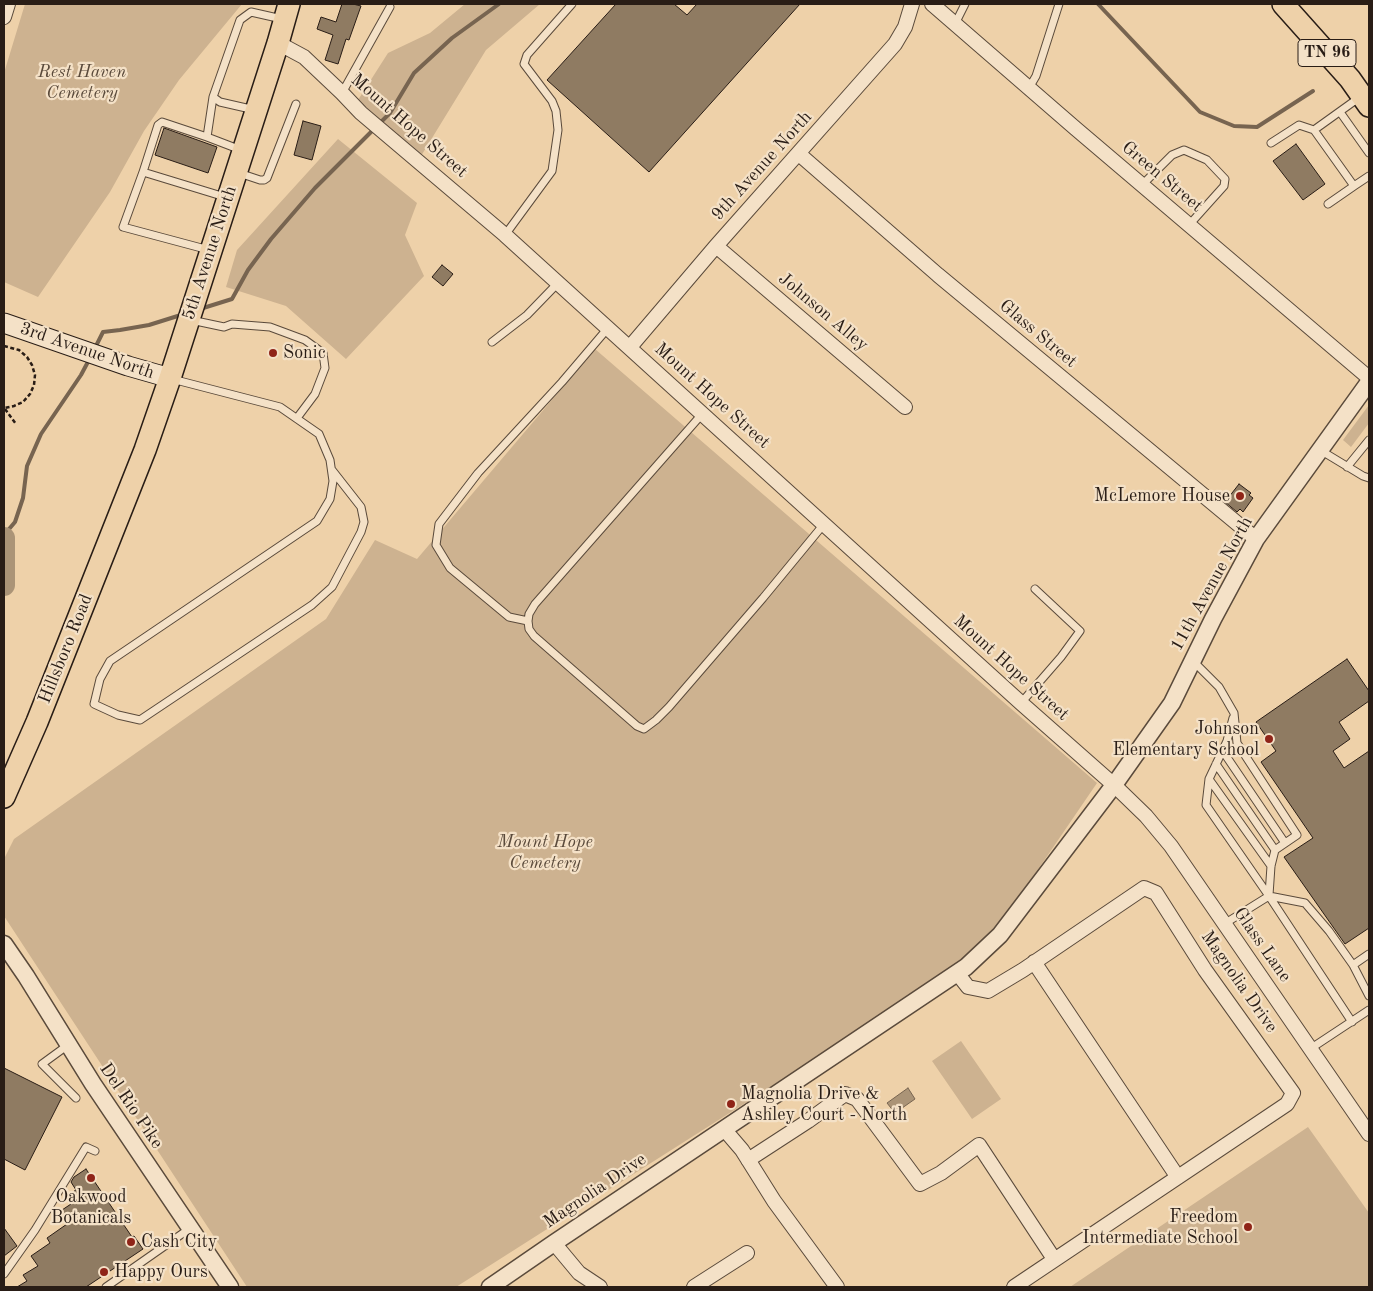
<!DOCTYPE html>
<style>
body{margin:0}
#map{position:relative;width:1373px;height:1291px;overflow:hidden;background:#eed1a9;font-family:"Old Standard TT",serif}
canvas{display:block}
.frame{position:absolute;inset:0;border:5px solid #291d16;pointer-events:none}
</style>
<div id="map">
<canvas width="1373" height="1291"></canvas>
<div class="frame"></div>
</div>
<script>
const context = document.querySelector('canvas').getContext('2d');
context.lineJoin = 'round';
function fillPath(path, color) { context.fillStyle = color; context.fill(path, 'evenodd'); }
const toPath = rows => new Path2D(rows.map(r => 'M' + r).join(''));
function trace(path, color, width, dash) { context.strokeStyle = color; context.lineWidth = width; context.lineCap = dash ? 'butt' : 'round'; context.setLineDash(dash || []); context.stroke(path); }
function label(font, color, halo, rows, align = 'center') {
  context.font = font + ' "Old Standard TT",serif'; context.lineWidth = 4.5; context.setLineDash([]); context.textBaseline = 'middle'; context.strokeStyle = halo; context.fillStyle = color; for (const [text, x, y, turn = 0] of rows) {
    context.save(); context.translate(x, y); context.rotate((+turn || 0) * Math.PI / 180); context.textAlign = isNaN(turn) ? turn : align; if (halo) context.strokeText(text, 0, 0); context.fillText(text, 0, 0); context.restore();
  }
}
const green = toPath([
 [25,4,242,4,179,80,144,131,110,192,38,297,4,282,4,73],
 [465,4,540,4,486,50,421,156,358,100,388,53,430,33],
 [338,139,417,203,405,235,424,276,346,359,286,306,226,287,237,250],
 [595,349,1097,783,981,953,456,1287,247,1287,4,916,4,859,14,839,326,619,375,540,417,559],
 [1369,405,1369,423,1351,447,1343,440],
 [961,1041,1001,1099,972,1119,932,1061],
 [1308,1127,1369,1213,1369,1287,1070,1287]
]);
const water = toPath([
 [908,1088,915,1099,895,1113,887,1103,908,1088]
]);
const stream = toPath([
 [1098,4,1200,112,1234,126,1257,127,1313,91],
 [200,309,232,299,248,270,271,239,315,188,390,113,414,73,452,38,499,4],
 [94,350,103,332,120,330,149,325,184,314],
 [4,535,15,522,23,498,27,466,41,434,81,375,90,358]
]);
const river = toPath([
 [4,538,4,585]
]);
const building = toPath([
 [342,4,353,4,361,6,349,40,346,39,338,64,325,60,333,35,317,29,321,17,336,22,342,4],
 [616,4,674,4,687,15,697,4,800,4,649,172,547,80,616,4],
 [303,121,321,126,312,160,294,155,303,121],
 [164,128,217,147,208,173,155,155,164,128],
 [1296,144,1325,184,1303,200,1273,161,1296,144],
 [442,265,453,274,443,286,432,277,442,265],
 [1239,484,1251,493,1249,495,1253,498,1243,512,1240,509,1237,512,1225,502,1239,484],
 [1347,659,1369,691,1369,701,1339,722,1350,739,1333,751,1344,768,1369,751,1369,928,1345,944,1284,857,1313,838,1261,762,1276,751,1256,722,1347,659],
 [4,1068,62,1097,25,1170,4,1159,4,1068],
 [86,1169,132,1237,134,1236,143,1249,86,1287,17,1287,27,1281,23,1275,38,1266,31,1256,50,1243,47,1238,67,1224,59,1212,71,1204,66,1196,76,1190,71,1182,74,1177,86,1169],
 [4,1228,17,1246,4,1256,4,1228]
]);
const path = toPath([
 [4,346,19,350,27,357,32,365,35,375,34,385,30,394,23,402,14,406,4,408],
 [5,409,16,424]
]);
const service = toPath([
 [955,24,965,4],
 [1029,88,1036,76,1059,4],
 [342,93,390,7],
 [213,97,207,137,241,150],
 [255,110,220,102,213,97,240,20,251,12,282,19],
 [1340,112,1369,153],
 [1314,130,1354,186,1369,176],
 [207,137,162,122,158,125,143,172,225,197],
 [1271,143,1299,125,1314,130,1360,97],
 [143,172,123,227,209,250],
 [239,173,260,180,264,180,267,178,296,104],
 [1142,185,1172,155,1184,150,1207,160,1225,179,1224,186,1189,225],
 [1328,204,1354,186],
 [505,235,552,171,558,130,556,111,552,101,524,64,527,55,572,4],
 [191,320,224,327,232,324,270,327,305,340,323,353,325,368,315,394,297,418],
 [492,342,527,315,558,283],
 [172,379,280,407,319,434,330,460,333,481,330,499,317,521,110,661,100,679,94,704,118,715,140,720,312,605,332,587,361,532,364,522,361,507,332,470],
 [703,413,535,604,529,614,528,621,529,629,534,636,637,726,644,729,656,720,669,707,763,598,824,524],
 [1320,450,1363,476,1369,478],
 [1347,467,1369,440],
 [528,621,509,617,450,568,436,545,439,524,478,473,562,382,608,328],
 [1193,661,1219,687,1234,713,1237,743,1297,835,1275,850,1271,866,1269,895],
 [1021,703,1061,657,1080,631,1035,589],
 [1233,718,1227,741,1209,779,1271,866],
 [1222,750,1285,843],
 [1216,764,1275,850],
 [1209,779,1206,805,1269,896,1352,1022],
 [1224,924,1269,896,1305,903,1329,931,1353,965,1369,996],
 [1353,965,1369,954],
 [68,1045,42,1064,76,1098],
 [1310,1049,1369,1010],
 [4,1274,35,1230,86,1147,95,1151],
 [106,1287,189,1229]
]);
const minor = toPath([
 [932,4,1075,128,1369,378],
 [4,17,8,4],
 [278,43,304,57,342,93,361,113,505,235,1021,703,1114,785,1146,816,1171,846,1369,1134],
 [799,154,938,275,1256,539],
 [716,246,905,407],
 [630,347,716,246,895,44,905,27,912,4],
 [1034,962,1177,1176],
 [957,973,968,987,988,991,1023,970,1144,888,1156,893,1205,970,1293,1093,1287,1104,1014,1287],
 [724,1129,742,1150,774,1201,837,1287],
 [748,1160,808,1121,845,1094,857,1099,920,1184,941,1173,979,1145,1054,1259],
 [554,1243,579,1273,600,1287],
 [694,1287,747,1253]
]);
const tertiary = toPath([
 [4,944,26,976,93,1084,230,1287],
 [490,1287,554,1243,966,967,1000,935,1114,785,1172,703,1213,619,1256,539,1369,382]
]);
const secondary = toPath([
 [4,323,128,366,170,378]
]);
const primary = toPath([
 [1283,4,1350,79,1369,106],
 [4,797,37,722,145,450,170,378,278,43,289,4]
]);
const markers = [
 [273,353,5,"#8f2418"],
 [1240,496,5,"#8f2418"],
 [1269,739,5,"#8f2418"],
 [731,1104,5,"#8f2418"],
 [91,1178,5,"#8f2418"],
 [1248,1227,5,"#8f2418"],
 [131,1242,5,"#8f2418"],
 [104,1272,5,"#8f2418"]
];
const shields = [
 [1327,53,58]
];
const shieldNames = [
 ["TN 96",1327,53]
];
const parkNames = [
 ["Rest Haven",82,72],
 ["Cemetery",82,93],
 ["Mount Hope",545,842],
 ["Cemetery",545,863]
];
const streetNames = [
 ["Mount Hope Street",409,126,41],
 ["9th Avenue North",762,166,-48],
 ["Green Street",1162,177,40],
 ["5th Avenue North",210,253,-72],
 ["Johnson Alley",823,312,40],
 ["Glass Street",1038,334,40],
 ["3rd Avenue North",87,351,19],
 ["Mount Hope Street",712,396,42],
 ["11th Avenue North",1212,584,-61],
 ["Hillsboro Road",66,649,-68],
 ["Mount Hope Street",1011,668,42],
 ["Glass Lane",1262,945,55],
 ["Magnolia Drive",1239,982,55],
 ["Del Rio Pike",131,1106,56],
 ["Magnolia Drive",595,1191,-34]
];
const poiNames = [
 ["Sonic",283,353],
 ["McLemore House",1230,496,"right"],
 ["Johnson",1259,729,"right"],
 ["Elementary School",1259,750,"right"],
 ["Magnolia Drive &",741,1094],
 ["Ashley Court - North",741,1115],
 ["Oakwood",91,1197,"center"],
 ["Botanicals",91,1218,"center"],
 ["Freedom",1238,1217,"right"],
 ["Intermediate School",1238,1238,"right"],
 ["Cash City",141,1242],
 ["Happy Ours",114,1272]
];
fillPath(green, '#cdb290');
fillPath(water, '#ab9477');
trace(water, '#776450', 1);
trace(stream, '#776450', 4);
trace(river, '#ab9477', 22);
fillPath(building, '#8f7b62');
trace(building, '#291d16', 1);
trace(service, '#5a4a3b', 9);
trace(minor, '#5a4a3b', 16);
trace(tertiary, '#5a4a3b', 19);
trace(secondary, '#291d16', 21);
trace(primary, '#291d16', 24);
trace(path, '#291d16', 2.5, [4, 2.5]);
trace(service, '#f4e1c7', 7);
trace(minor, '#f4e1c7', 14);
trace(tertiary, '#f4e1c7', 16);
trace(secondary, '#f4e1c7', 19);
trace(primary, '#eed1a9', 21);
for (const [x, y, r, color] of markers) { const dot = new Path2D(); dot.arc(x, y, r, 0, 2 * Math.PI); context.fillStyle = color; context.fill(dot); trace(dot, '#f4e1c7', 2); }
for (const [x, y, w] of shields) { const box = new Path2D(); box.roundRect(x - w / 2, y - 13.5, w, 27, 4); context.fillStyle = '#f4e1c7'; context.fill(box); trace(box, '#291d16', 1); }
label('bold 16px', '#291d16', null, shieldNames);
label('italic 18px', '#5a4a3b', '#f4e1c7', parkNames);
label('18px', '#291d16', '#f4e1c7', streetNames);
label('18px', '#291d16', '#f4e1c7', poiNames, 'left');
</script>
